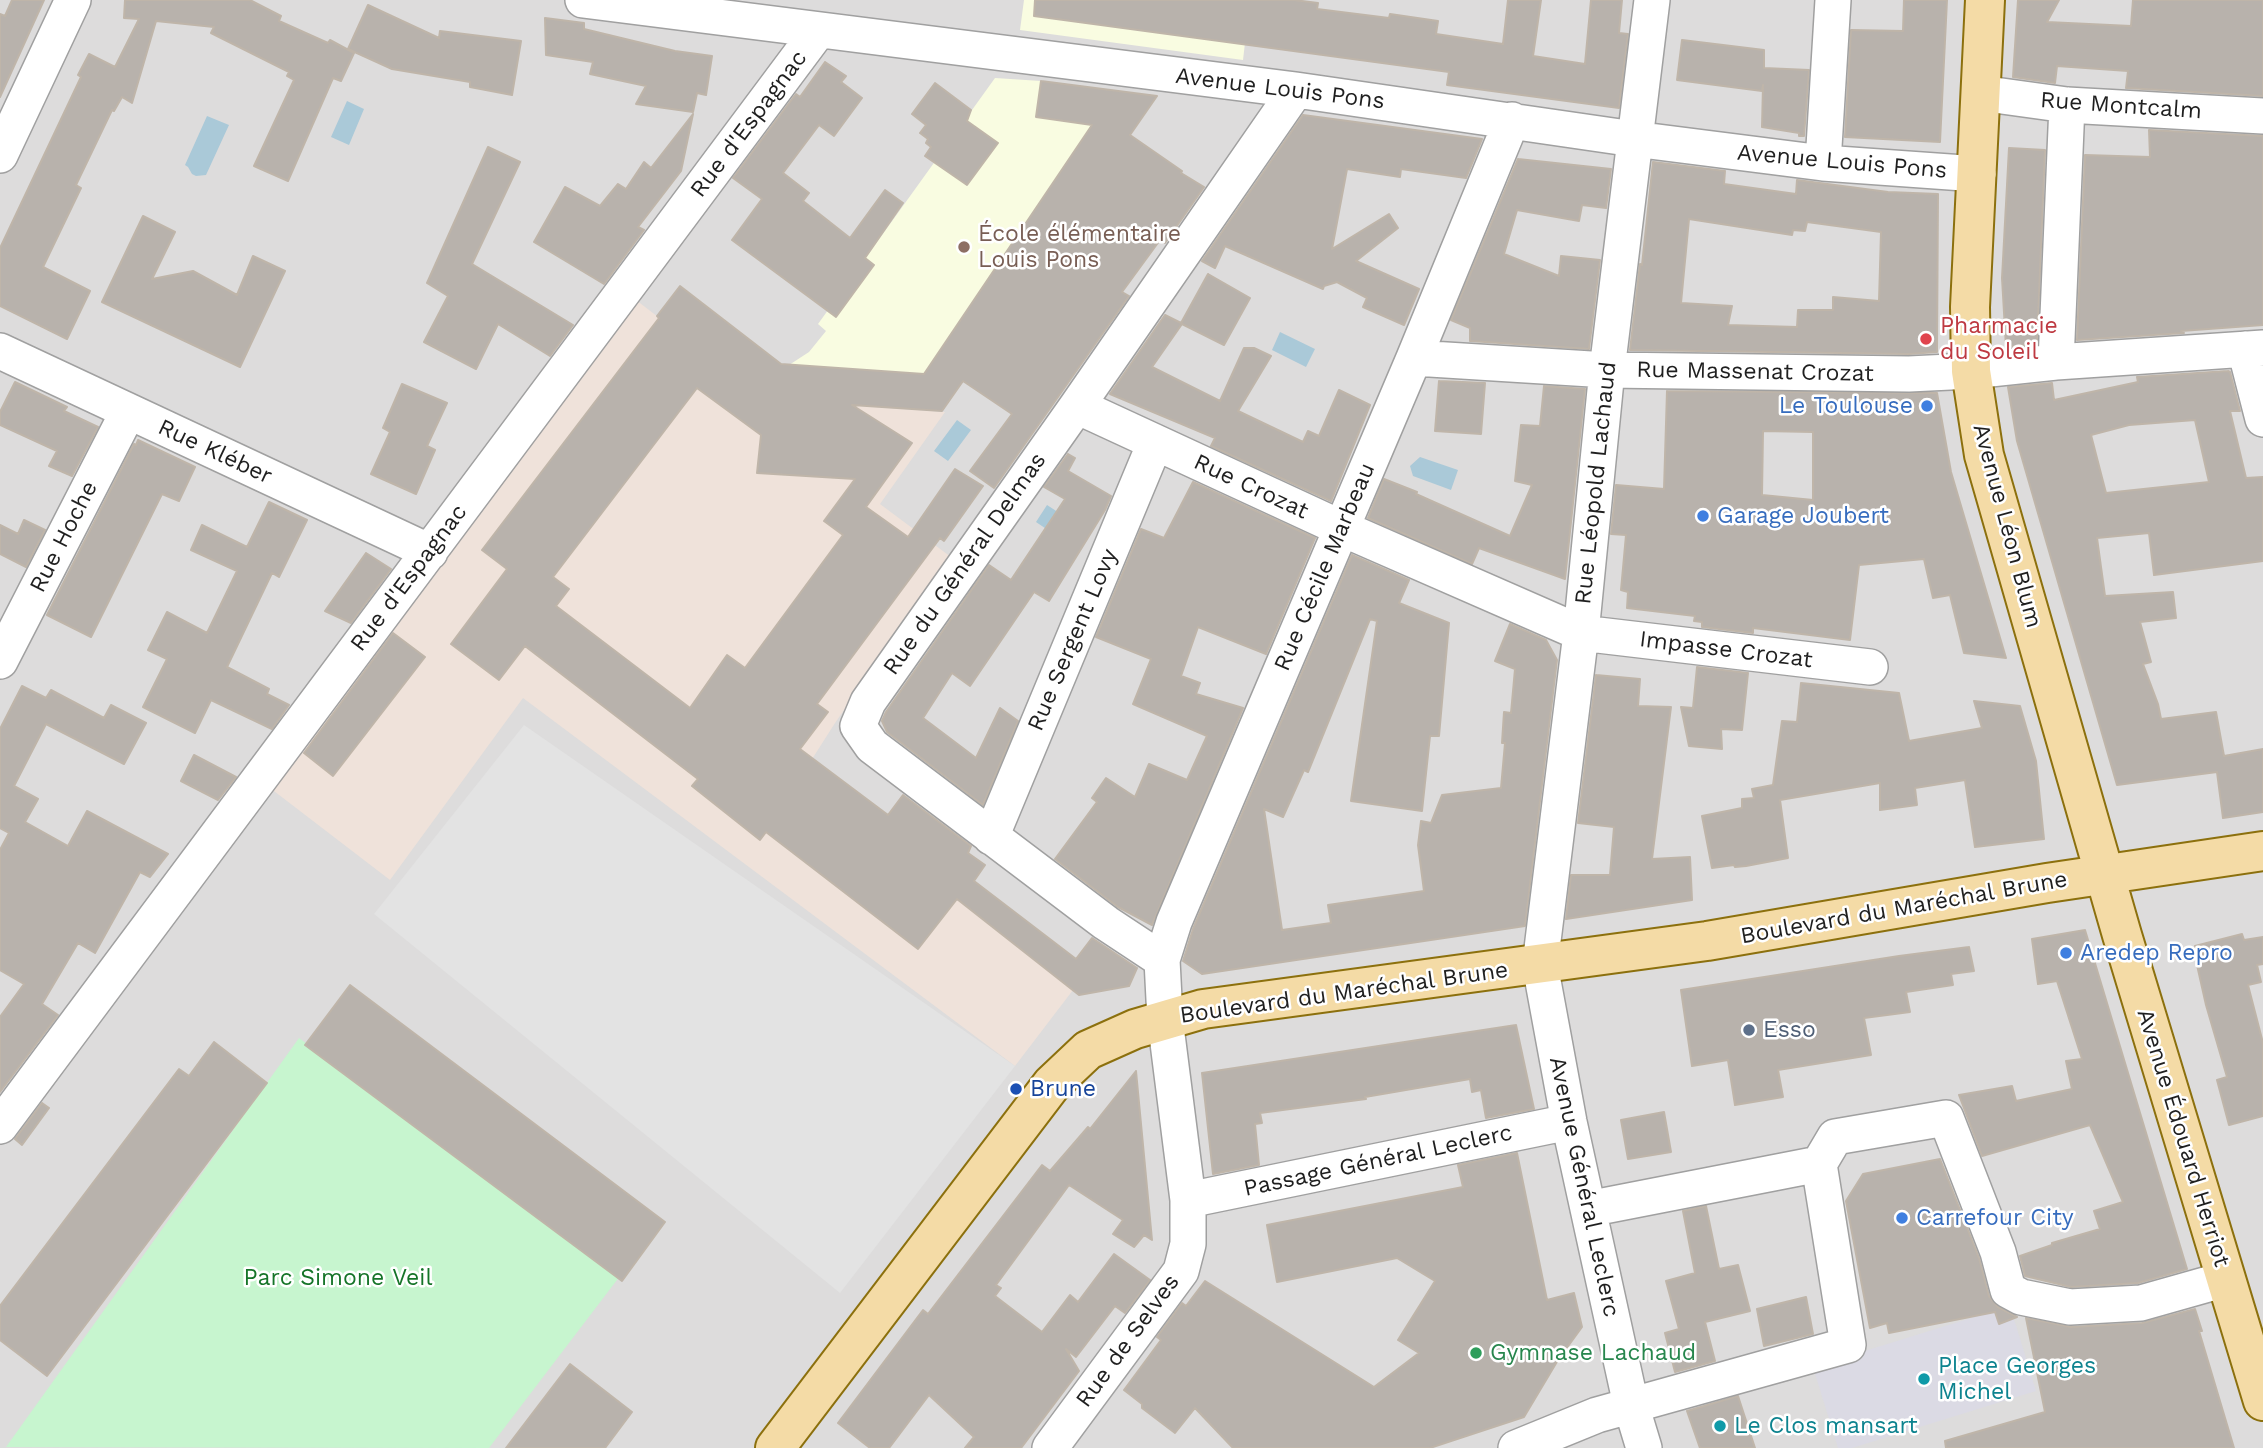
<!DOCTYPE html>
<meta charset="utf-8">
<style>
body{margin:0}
canvas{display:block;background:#efede6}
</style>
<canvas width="2263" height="1448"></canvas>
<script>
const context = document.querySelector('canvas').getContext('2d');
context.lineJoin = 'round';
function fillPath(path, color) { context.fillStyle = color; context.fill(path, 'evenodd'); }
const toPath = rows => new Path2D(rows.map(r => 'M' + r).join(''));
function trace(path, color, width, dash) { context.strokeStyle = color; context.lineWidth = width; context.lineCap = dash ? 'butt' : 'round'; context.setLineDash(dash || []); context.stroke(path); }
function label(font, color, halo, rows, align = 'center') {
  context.font = font + ' "Work Sans",sans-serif'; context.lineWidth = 5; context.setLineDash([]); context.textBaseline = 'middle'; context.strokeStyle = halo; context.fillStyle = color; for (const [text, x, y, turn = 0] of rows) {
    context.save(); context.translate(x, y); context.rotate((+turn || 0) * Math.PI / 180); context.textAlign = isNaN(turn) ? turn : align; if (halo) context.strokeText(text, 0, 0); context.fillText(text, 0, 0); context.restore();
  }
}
const residential = toPath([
 [0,0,2263,0,2263,1448,0,1448]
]);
const education = toPath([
 [1024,0,1250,0,1243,60,1020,30],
 [995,78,1041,81,1157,96,942,411,765,400,789,365,809,352,826,331,818,324]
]);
const military = toPath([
 [636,300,765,399,945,412,880,504,951,557,835,723,800,778,996,928,1073,990,1015,1066,523,698,390,880,270,788]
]);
const park = toPath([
 [299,1038,620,1276,489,1448,6,1447]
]);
const parking = toPath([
 [524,725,1015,1066,840,1293,374,914]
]);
const plaza = toPath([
 [2010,1306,2036,1391,1852,1448,1838,1448,1813,1367]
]);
const water = toPath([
 [347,101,364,109,349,145,331,137],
 [207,116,229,125,206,175,196,176,192,174,188,167,185,165],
 [1280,332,1315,349,1306,367,1272,350],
 [957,420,971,430,948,461,934,451],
 [1420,457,1458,470,1451,490,1413,476,1410,466],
 [1047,505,1084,529,1073,547,1036,522]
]);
const building = toPath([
 [12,0,44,0,0,97,0,14,5,16,12,0],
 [125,0,250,0,281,16,279,21,328,43,330,40,354,53,341,81,333,78,288,181,254,166,294,80,287,76,289,72,211,33,214,27,156,21,132,103,122,97,114,111,112,110,76,185,81,188,43,267,90,291,67,339,0,306,0,248,81,77,78,75,89,54,115,67,139,19,124,18,125,0],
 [1035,0,1294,0,1318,3,1317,9,1389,18,1390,14,1438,21,1436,34,1503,44,1508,0,1541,0,1533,56,1585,64,1591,0,1622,0,1619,33,1628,34,1619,108,1447,85,1449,72,1034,16,1035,0],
 [1904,0,1947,0,1940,142,1845,137,1851,30,1903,31,1904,0],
 [2018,0,2059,0,2047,22,2131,26,2133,0,2263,0,2263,96,2126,88,2128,71,2057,66,2055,83,2013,77,2018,0],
 [368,5,439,38,440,31,521,41,512,95,470,87,470,82,392,69,348,49,368,5],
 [545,18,584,23,584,29,675,51,712,56,706,95,697,93,693,112,636,104,646,86,590,74,593,62,546,55,545,18],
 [1682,40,1764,50,1764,68,1809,70,1804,136,1799,136,1799,133,1762,127,1763,85,1762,91,1677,80,1682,40],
 [825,62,846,76,841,82,862,98,834,136,819,125,783,173,809,193,803,201,850,238,885,190,903,203,865,258,874,265,836,317,732,240,762,199,733,178,796,94,800,97,825,62],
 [1041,81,1157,96,1130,135,1182,171,1181,173,1204,187,1165,243,1160,240,1122,292,1129,296,994,488,970,471,1012,414,963,381,942,411,852,405,912,443,866,507,908,537,955,469,983,486,944,541,940,538,817,704,828,712,800,749,888,815,903,795,971,846,968,853,985,865,974,881,1076,959,1092,938,1137,968,1129,986,1079,995,957,899,918,949,766,832,760,840,692,786,698,779,525,646,499,680,451,644,507,569,482,550,659,318,657,316,680,286,781,364,924,374,1092,125,1036,117,1041,81],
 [697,388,761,435,757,473,855,479,824,521,843,535,745,668,727,655,690,708,556,606,569,589,553,577,697,388],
 [935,83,971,110,967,121,998,143,967,185,925,156,931,147,926,143,928,139,920,133,926,125,912,114,935,83],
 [693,114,681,171,638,227,644,230,604,284,534,242,565,187,600,206,618,184,626,189,644,162,651,168,693,114],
 [1303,115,1482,139,1466,178,1401,169,1400,177,1347,169,1332,249,1389,214,1398,228,1356,261,1419,289,1404,325,1363,307,1367,298,1337,282,1324,286,1323,289,1225,246,1215,268,1202,261,1303,115],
 [2149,130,2263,136,2263,325,2181,331,2184,333,2077,340,2085,155,2150,157,2149,130],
 [488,147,520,162,472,264,573,325,550,356,498,324,476,369,424,342,448,296,427,283,488,147],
 [2009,148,2045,150,2037,344,2006,347,2002,278,2009,148],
 [1518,159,1611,169,1606,208,1582,205,1579,221,1517,210,1504,254,1559,276,1561,256,1600,260,1589,349,1470,341,1470,328,1451,320,1518,159],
 [1653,162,1725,171,1724,184,1796,194,1797,180,1888,192,1938,194,1937,352,1909,354,1630,350,1640,264,1642,265,1653,162],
 [1689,219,1792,235,1793,230,1805,231,1807,222,1881,232,1879,301,1833,297,1833,310,1798,310,1797,327,1728,325,1732,306,1681,303,1689,219],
 [143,216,175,232,152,279,193,271,237,295,253,256,285,271,240,367,102,302,143,216],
 [1208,274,1250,298,1224,345,1182,324,1152,367,1220,401,1244,348,1254,348,1271,356,1238,411,1303,442,1308,431,1319,436,1339,390,1370,405,1331,501,1211,446,1215,438,1110,394,1165,315,1181,323,1208,274],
 [2228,371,2230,372,2240,411,2230,411,2246,478,2263,477,2263,561,2154,575,2149,533,2097,538,2105,596,2173,592,2176,618,2140,622,2151,662,2143,664,2158,704,2161,719,2216,712,2224,756,2263,749,2263,812,2223,818,2217,772,2117,785,2017,441,2008,387,2052,383,2054,400,2138,382,2137,377,2228,371],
 [2195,420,2209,482,2106,493,2091,435,2129,425,2195,420],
 [1439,381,1485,383,1481,434,1435,431,1439,381],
 [15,382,67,407,64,411,98,427,72,476,49,466,57,451,0,425,0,412,15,382],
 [402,384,447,403,427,446,435,450,416,494,371,474,390,432,383,428,402,384],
 [1544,386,1585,389,1565,579,1479,548,1472,564,1368,518,1384,479,1417,492,1416,494,1510,536,1532,485,1515,481,1521,425,1540,426,1544,386],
 [1667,391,1937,393,1951,472,2006,658,1964,653,1950,595,1933,598,1924,559,1859,565,1850,640,1753,628,1753,633,1702,627,1702,622,1694,621,1695,616,1627,608,1628,592,1621,590,1626,535,1611,534,1616,485,1664,489,1667,391],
 [1763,431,1813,432,1813,500,1762,495,1763,431],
 [138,440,195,467,179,501,162,494,91,637,47,615,134,444,136,445,138,440],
 [1068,454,1075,458,1068,471,1111,496,1105,510,1049,601,1034,592,970,686,952,673,923,718,976,758,1000,708,1018,721,983,805,887,732,882,721,886,712,989,565,1011,580,1065,499,1044,487,1068,454],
 [1193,482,1315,538,1266,654,1198,627,1181,676,1200,683,1196,694,1243,708,1152,925,1118,907,1055,859,1097,802,1092,798,1106,778,1135,797,1149,764,1187,780,1207,736,1133,704,1151,659,1096,637,1141,529,1164,538,1193,482],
 [269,502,307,520,279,577,272,573,227,667,269,689,267,694,289,705,272,729,211,700,195,733,143,707,167,659,148,650,167,612,207,633,237,571,191,550,202,525,247,547,269,502],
 [24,520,45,530,26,567,0,554,0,525,18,534,24,520],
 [366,553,391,569,351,623,325,611,366,553],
 [1352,555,1409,580,1399,603,1449,623,1439,736,1430,736,1422,811,1351,801,1377,621,1370,619,1308,772,1304,770,1283,817,1264,809,1282,930,1331,923,1328,905,1424,891,1418,845,1421,821,1431,823,1442,795,1501,788,1505,743,1502,743,1504,712,1511,713,1515,669,1495,661,1510,624,1546,640,1557,660,1525,926,1202,974,1183,961,1193,929,1352,555],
 [393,633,425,657,333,776,304,753,393,633],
 [1697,667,1748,673,1742,730,1721,729,1722,749,1689,746,1681,707,1693,708,1697,667],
 [1596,675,1640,679,1638,706,1671,707,1652,859,1690,857,1692,900,1566,919,1571,875,1610,875,1614,827,1578,823,1596,675],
 [1801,683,1899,693,1909,741,1982,728,1974,701,2020,706,2036,761,2044,839,1975,847,1965,780,1915,788,1917,805,1880,810,1880,783,1780,800,1788,858,1746,866,1735,867,1734,865,1712,868,1702,816,1742,808,1742,799,1754,798,1752,789,1773,785,1782,721,1797,722,1801,683],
 [22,686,46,698,51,690,104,718,111,705,146,723,124,764,46,724,14,786,38,799,25,822,68,846,87,811,168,854,150,877,140,872,95,953,78,943,42,1004,58,1015,0,1092,0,1017,24,984,0,970,0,850,9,833,0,828,0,729,22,686],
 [194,755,236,777,218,800,181,781,194,755],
 [2085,930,2187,1269,2138,1283,2071,1287,2025,1276,2020,1256,2052,1245,2052,1243,2100,1229,2094,1211,2123,1202,2090,1125,1982,1156,1959,1095,2012,1086,2016,1101,2072,1089,2066,1061,2082,1059,2057,981,2038,984,2032,939,2085,930],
 [2242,934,2244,940,2263,937,2263,964,2257,965,2261,982,2248,985,2263,1043,2263,1116,2229,1125,2217,1080,2227,1077,2206,1005,2197,965,2195,946,2242,934],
 [1969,947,1974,971,1951,974,1953,985,1906,992,1910,1012,1864,1018,1871,1055,1778,1070,1783,1097,1735,1105,1728,1060,1692,1066,1681,990,1899,956,1969,947],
 [350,985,665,1222,622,1281,305,1045,350,985],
 [1516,1025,1534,1109,1486,1118,1481,1090,1472,1092,1470,1079,1365,1097,1366,1099,1260,1113,1262,1123,1255,1124,1259,1165,1213,1174,1202,1073,1516,1025],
 [214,1042,267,1083,47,1376,0,1340,0,1306,179,1069,189,1076,214,1042],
 [1136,1071,1152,1240,1144,1235,1134,1247,1113,1234,1123,1220,1069,1185,996,1285,1001,1288,995,1296,1042,1332,1070,1295,1078,1302,1114,1254,1150,1280,1125,1313,1115,1306,1076,1357,1066,1349,1079,1371,1021,1448,965,1448,974,1437,929,1395,889,1448,870,1448,838,1423,923,1310,928,1314,1042,1165,1050,1171,1088,1127,1090,1129,1136,1071],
 [42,1103,49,1108,22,1145,15,1139,42,1103],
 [1664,1112,1671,1152,1628,1159,1621,1120,1664,1112],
 [1517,1153,1547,1300,1574,1293,1582,1327,1558,1360,1524,1417,1430,1448,1233,1448,1195,1408,1175,1433,1142,1408,1142,1404,1124,1390,1161,1340,1157,1337,1182,1303,1186,1306,1205,1281,1374,1387,1419,1353,1398,1340,1435,1281,1397,1258,1277,1282,1267,1225,1463,1187,1458,1165,1517,1153],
 [1940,1159,1979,1258,1989,1296,1998,1307,2017,1317,1999,1324,1995,1312,1889,1333,1887,1323,1870,1328,1846,1201,1863,1174,1940,1159],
 [1706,1206,1719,1269,1738,1265,1750,1311,1705,1322,1715,1361,1675,1372,1665,1333,1679,1329,1666,1281,1695,1273,1683,1211,1706,1206],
 [1806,1297,1813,1334,1764,1346,1757,1309,1806,1297],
 [2195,1309,2202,1331,2199,1331,2234,1448,1946,1448,1945,1441,2045,1412,2026,1318,2071,1327,2142,1323,2195,1309],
 [570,1364,632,1412,605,1448,506,1448,570,1364],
 [1738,1396,1755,1448,1700,1448,1687,1411,1738,1396]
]);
const minor = toPath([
 [583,0,1296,90,1634,139,1823,163,1978,174],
 [1980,93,2067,105,2263,116],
 [0,155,73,0],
 [1823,163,1833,0],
 [2245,349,2263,419],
 [0,351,430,552],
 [1414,358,1607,370,1909,374,1971,371,2056,362,2263,348],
 [2056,362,2067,105],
 [1077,406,1341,528,1581,633,1870,667],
 [0,661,128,412],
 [991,837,1155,443],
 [1162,960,1106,923,872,746,858,726,868,702,1077,406,1296,90],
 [0,1126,818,31],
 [1188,1200,1569,1122],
 [1588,1209,1819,1164,1835,1137,1946,1118,1998,1252,2008,1290,2021,1297,2070,1307,2141,1303,2226,1279],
 [1050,1448,1181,1271,1188,1244,1188,1200,1165,1019,1162,960,1174,922,1414,358,1512,120],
 [1516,1448,1597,1415,1848,1345,1819,1164],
 [1644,1448,1631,1405,1569,1122,1540,965,1581,633,1607,370,1652,0]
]);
const major = toPath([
 [1985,0,1970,307,1971,371,1984,455,2122,935,2263,1401],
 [775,1448,1052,1084,1088,1050,1135,1029,1203,1009,1707,941,2047,883,2263,851]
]);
const markers = [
 [964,247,7,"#8d6e63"],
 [1926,339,7,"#e0444e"],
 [1927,406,7,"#3f7fe0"],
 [1703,516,7,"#3f7fe0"],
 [2066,953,7,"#3f7fe0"],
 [1749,1030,7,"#5c6f8a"],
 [1016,1089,7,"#1a4fb4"],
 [1902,1218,7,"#3f7fe0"],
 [1476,1353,7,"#2e9e5b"],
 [1924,1379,7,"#0f9aa8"],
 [1720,1426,7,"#0f9aa8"]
];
const streetNames = [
 ["Avenue Louis Pons",1280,89,7],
 ["Rue Montcalm",2121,106,4],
 ["Rue d'Espagnac",749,124,-53],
 ["Avenue Louis Pons",1842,162,5],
 ["Rue Massenat Crozat",1755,372,1],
 ["Rue Kléber",215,452,25],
 ["Rue Léopold Lachaud",1596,483,-84],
 ["Rue Crozat",1251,487,25],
 ["Avenue Léon Blum",2007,526,75],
 ["Rue Hoche",64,537,-63],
 ["Rue du Général Delmas",965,564,-55],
 ["Rue Cécile Marbeau",1325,567,-67],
 ["Rue d'Espagnac",409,578,-53],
 ["Rue Sergent Lovy",1073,640,-67],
 ["Impasse Crozat",1726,650,7],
 ["Boulevard du Maréchal Brune",1904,908,-10],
 ["Boulevard du Maréchal Brune",1344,993,-8],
 ["Avenue Édouard Herriot",2183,1138,73],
 ["Passage Général Leclerc",1378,1161,-12],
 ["Avenue Général Leclerc",1584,1187,78],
 ["Rue de Selves",1128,1341,-54]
];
const educationNames = [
 ["École élémentaire",978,234],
 ["Louis Pons",978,260]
];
const healthNames = [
 ["Pharmacie",1940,326],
 ["du Soleil",1940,352]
];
const shopNames = [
 ["Le Toulouse",1913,406,"right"],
 ["Garage Joubert",1717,516],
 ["Aredep Repro",2080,953],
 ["Carrefour City",1916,1218]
];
const serviceNames = [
 ["Esso",1763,1030]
];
const transitNames = [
 ["Brune",1030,1089]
];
const parkNames = [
 ["Parc Simone Veil",338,1278]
];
const leisureNames = [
 ["Gymnase Lachaud",1490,1353]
];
const cultureNames = [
 ["Place Georges",1938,1366],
 ["Michel",1938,1392],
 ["Le Clos mansart",1734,1426]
];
fillPath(residential, '#dddcdc');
fillPath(education, '#f9fce1');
fillPath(military, '#efe2da');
fillPath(park, '#c7f5cf');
fillPath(parking, '#e3e3e3');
fillPath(plaza, '#dbdae4');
fillPath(water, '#aac9d8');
fillPath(building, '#b8b2ac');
trace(building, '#bfb5a9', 2);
trace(minor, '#a0a0a0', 38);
trace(major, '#8c700d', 42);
trace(minor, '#fff', 35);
trace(major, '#f4dba6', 38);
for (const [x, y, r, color] of markers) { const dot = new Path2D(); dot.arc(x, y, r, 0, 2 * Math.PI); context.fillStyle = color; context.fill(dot); trace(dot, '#fff', 2.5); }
label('23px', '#1f1f1f', '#fff', streetNames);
label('23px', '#785e54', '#fff', educationNames, 'left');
label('23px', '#be3a42', '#fff', healthNames, 'left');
label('23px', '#366cbe', '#fff', shopNames, 'left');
label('23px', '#4e5e75', '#fff', serviceNames, 'left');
label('23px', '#164399', '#fff', transitNames, 'left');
label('23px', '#157428', '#fff', parkNames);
label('23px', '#27864d', '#fff', leisureNames, 'left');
label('23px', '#0d838f', '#fff', cultureNames, 'left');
</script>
